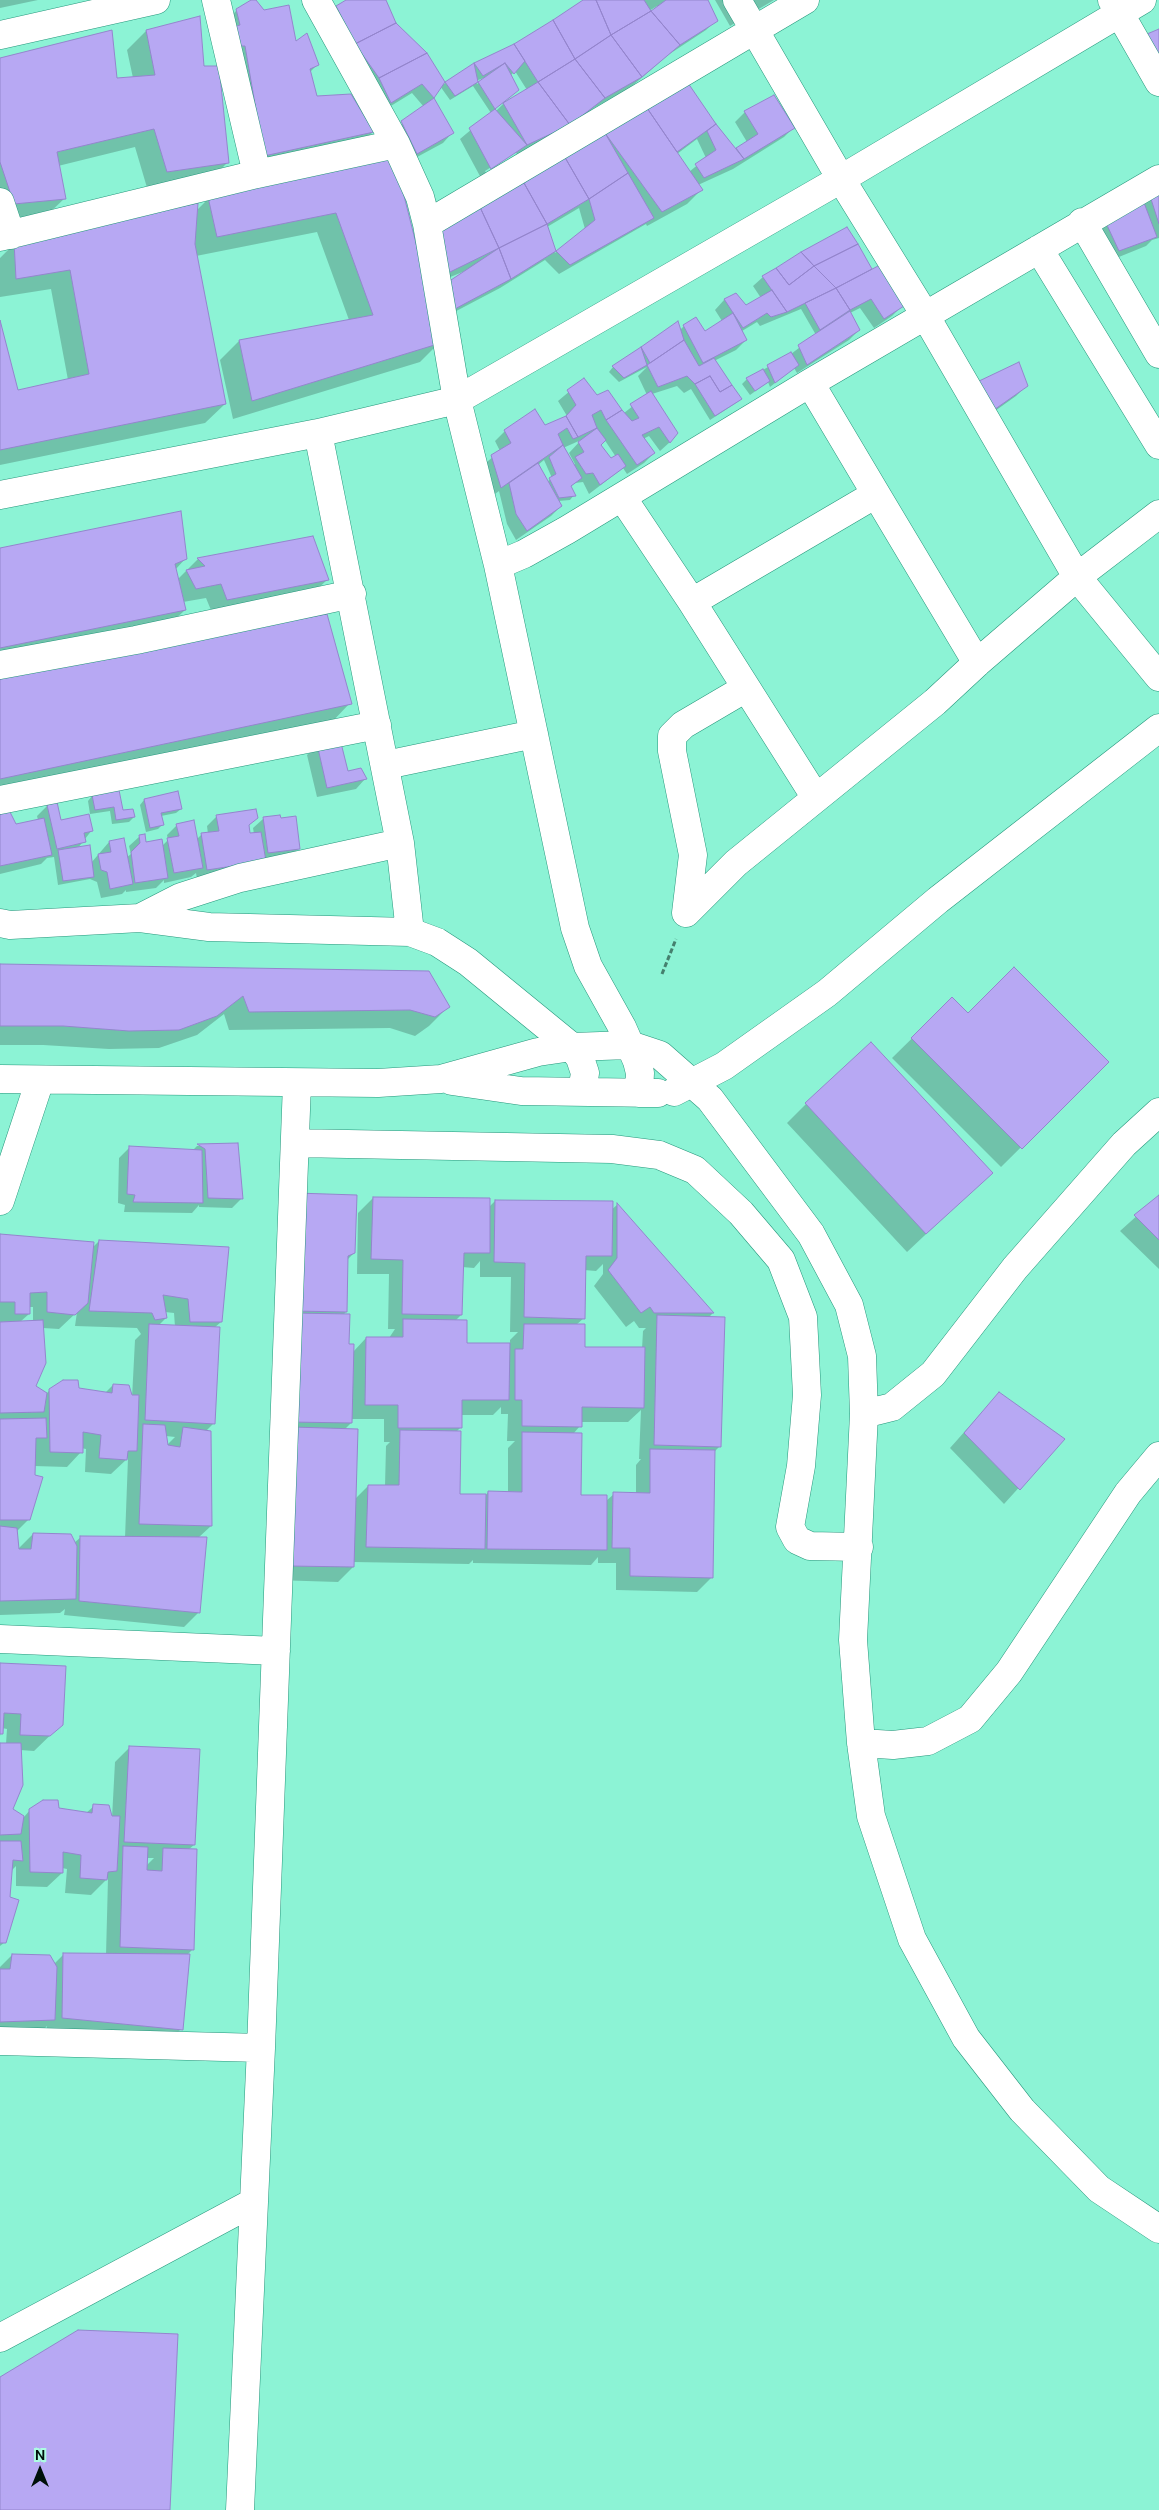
<!DOCTYPE html>
<style>
body{margin:0}
#map{position:relative;width:1159px;height:2510px;overflow:hidden;background:#8cf3d5;font-family:"DM Sans",sans-serif}
canvas{display:block}
.north{position:absolute;left:15px;top:2445px;width:50px;height:50px;-webkit-text-stroke:4px #adfce3;paint-order:stroke;rotate:0deg;font-size:14px;font-weight:700;line-height:20px;text-align:center;color:#00100a}
.north::after{content:'';display:block;margin:auto;width:18px;height:22px;background:#00100a;clip-path:polygon(50% 0,100% 100%,50% 72%,0 100%)}
</style>
<div id="map">
<canvas width="1159" height="2510"></canvas>
<div class="north">N</div>
</div>
<script>
const context = document.querySelector('canvas').getContext('2d');
context.lineJoin = 'round';
function fillPath(path, color) { context.fillStyle = color; context.fill(path, 'evenodd'); }
const toPath = rows => new Path2D(rows.map(r => 'M' + r).join(''));
function trace(path, color, width, dash) { context.strokeStyle = color; context.lineWidth = width; context.lineCap = dash ? 'butt' : 'round'; context.setLineDash(dash || []); context.stroke(path); }
const shadow = toPath([
 [0,0,38,0,0,8],
 [254,0,317,65,310,72,316,97,373,132,358,146,250,170,222,25,237,10],
 [349,0,385,0,395,23,426,53,444,84,475,64,515,45,588,0,707,0,716,20,706,30,668,55,631,87,594,108,558,135,516,155,481,178,460,139,491,113,473,86,450,100,440,86,433,98,452,133,443,143,406,163,392,132,424,107,412,93,381,112,327,17],
 [657,6,658,8,651,13,649,11],
 [515,71,527,90,504,104,510,76],
 [475,75,478,80,487,77,477,84],
 [502,103,503,104,496,111,494,109],
 [515,152,517,154,486,173,485,171],
 [715,0,774,0,730,26],
 [199,17,203,67,228,162,209,181,148,191,135,147,58,166,65,198,45,217,0,222,0,59,116,80,133,78,127,50,146,31],
 [687,85,735,150,747,142,735,122,745,112,794,127,784,137,733,169,698,185,701,190,687,204,647,226,646,224,559,274,545,260,500,288,443,318,470,269,438,282,525,184,563,155,607,134],
 [697,139,706,158,689,172,677,154],
 [579,208,585,229,555,253,547,227],
 [393,157,439,343,420,362,233,419,220,360,239,341,349,320,317,232,196,256,225,404,205,423,0,465,0,321,17,391,68,380,51,289,0,297,0,258,15,243,197,210,209,198],
 [1159,193,1159,238,1152,240,1146,246,1109,261,1097,234,1107,224,1143,205],
 [857,245,872,271,902,306,892,316,874,328,860,308,850,313,859,330,849,340,797,373,794,368,770,387,768,382,750,395,742,384,747,379,791,354,816,335,801,309,760,326,757,322,742,331,746,340,736,350,714,361,741,399,736,403,710,420,691,389,684,393,677,386,652,394,670,442,660,451,649,436,643,439,654,453,644,463,627,474,623,468,589,494,583,482,575,483,570,487,574,495,570,500,558,501,561,506,551,516,516,540,507,524,499,491,491,497,482,466,500,451,495,441,505,431,545,426,567,416,558,401,583,380,597,397,624,413,647,395,638,376,647,367,619,382,609,372,613,367,677,323,680,330,684,326,704,333,722,321,715,310,724,300,735,294,745,307,761,298,753,286,763,277],
 [604,439,616,457,611,459,600,445],
 [581,440,569,453,575,464,573,465,563,448],
 [544,460,552,478,547,482,538,465],
 [978,383,1026,386,1016,396,981,421],
 [312,538,327,580,312,594,213,615,206,598,183,602,185,610,165,629,0,663,0,549,186,558,175,570,177,580,198,559],
 [0,680,350,703,331,723,0,794],
 [317,746,347,773,365,779,356,789,317,797,307,755],
 [118,792,122,812,134,817,129,822,112,824,110,811,90,814,88,801,92,796],
 [144,800,181,809,176,813,161,816,163,824,158,829,146,832,140,805],
 [56,804,60,822,92,830,78,848,91,863,109,842,126,858,131,854,129,846,139,837,144,836,145,843,162,846,168,840,167,835,177,825,196,840,202,834,208,834,207,826,217,816,256,818,248,826,249,835,254,834,253,828,263,819,279,816,299,848,289,858,197,879,196,873,191,877,164,883,164,880,156,888,126,892,126,890,122,894,101,898,97,882,90,879,58,885,54,857,47,858,41,864,0,874,0,813,15,826,38,820,37,816,47,806],
 [0,965,448,1007,429,1026,415,1036,390,1028,229,1030,224,1014,197,1035,159,1048,109,1049,43,1045,0,1045],
 [952,999,968,1014,1107,1062,1001,1167,892,1058],
 [806,1104,991,1173,907,1252,787,1123],
 [236,1144,242,1198,232,1208,199,1207,199,1205,192,1213,124,1212,125,1205,118,1203,119,1158,129,1148,192,1151,197,1146],
 [1159,1196,1159,1269,1120,1231],
 [373,1198,489,1207,495,1201,611,1210,617,1205,713,1313,708,1318,720,1446,714,1452,712,1577,697,1592,616,1590,616,1563,598,1563,598,1557,591,1565,473,1563,473,1560,469,1564,353,1562,353,1567,338,1582,274,1580,282,1209,354,1253,347,1260,346,1312,343,1315,348,1345,353,1352,366,1338,389,1338,395,1329,388,1329,389,1274,357,1274,358,1213],
 [480,1261,480,1277,511,1277,510,1332,518,1332,510,1340,510,1344,465,1344,455,1321,461,1315,462,1267,474,1268],
 [603,1264,603,1274,594,1286,626,1327,634,1321,639,1328,646,1328,643,1331,642,1349,583,1348,576,1325,584,1318,584,1270,596,1271],
 [501,1407,501,1414,508,1414,507,1441,515,1441,508,1448,508,1493,488,1492,485,1496,458,1495,456,1432,461,1427,461,1415,493,1415],
 [641,1410,639,1459,641,1459,636,1465,636,1494,614,1494,606,1501,579,1496,573,1434,580,1426,580,1422,628,1422],
 [351,1419,384,1419,384,1442,390,1442,386,1446,385,1486,368,1486,355,1499,344,1430,351,1423],
 [0,1236,92,1248,99,1241,228,1248,221,1322,214,1328,214,1423,206,1431,211,1526,198,1538,199,1612,184,1627,64,1615,65,1609,60,1613,0,1615],
 [29,1307,33,1307,33,1322,20,1322,29,1314],
 [77,1312,75,1326,137,1328,141,1334,135,1340,132,1398,113,1385,105,1393,78,1389,50,1390,46,1394,34,1387,43,1328,59,1329],
 [165,1312,174,1313,175,1327,158,1326,166,1318],
 [166,1436,175,1437,167,1445],
 [81,1448,86,1449,85,1472,111,1474,128,1458,125,1538,81,1537,74,1543,33,1534,18,1549,16,1532,29,1519,34,1466,67,1467,81,1452],
 [999,1393,1063,1439,1004,1504,950,1448],
 [0,1664,62,1724,34,1751,20,1750,11,1809,24,1817,30,1810,58,1809,85,1814,94,1806,112,1818,115,1762,130,1747,194,1845,188,1850,193,1949,186,1956,181,2029,166,2044,47,2032,47,2026,39,2034,0,2035,0,1967,12,1955,54,1964,63,1955,106,1955,108,1878,91,1895,65,1893,67,1869,62,1868,62,1873,47,1887,16,1886,16,1866,11,1871,5,1942,0,1946,0,1744,6,1744,7,1729,2,1728,0,1736],
 [146,1858,154,1858,146,1866]
]);
const building = toPath([
 [251,0,256,0,264,10,289,5,296,41,307,33,319,65,310,69,317,96,351,94,374,132,264,156,245,46,237,46,230,28,240,25,236,9,251,0],
 [346,0,386,0,396,23,355,44,336,6,346,0],
 [583,0,596,0,611,35,575,59,553,20,583,0],
 [596,0,644,0,651,11,611,35,596,0],
 [666,0,708,0,718,21,680,45,651,11,666,0],
 [651,11,680,45,642,77,611,35,651,11],
 [200,16,204,66,219,66,229,163,167,172,154,129,57,152,66,199,14,204,0,162,0,58,112,30,117,78,155,75,146,30,200,16],
 [553,20,575,59,538,82,514,44,553,20],
 [396,23,427,53,379,78,355,44,396,23],
 [1159,29,1159,58,1147,34,1159,29],
 [611,35,642,77,605,98,575,59,611,35],
 [514,44,525,61,514,74,505,63,483,76,474,63,514,44],
 [427,53,445,82,434,98,422,84,391,103,379,78,427,53],
 [575,59,605,98,570,125,538,82,575,59],
 [474,63,478,82,455,96,445,82,474,63],
 [505,63,519,90,495,109,478,82,505,63],
 [538,82,570,125,527,145,503,103,538,82],
 [688,83,716,124,677,152,647,108,688,83],
 [774,95,795,128,744,159,736,148,758,134,744,111,774,95],
 [434,98,454,133,417,154,401,121,434,98],
 [647,108,703,190,662,212,605,133,647,108],
 [495,109,527,145,491,169,469,128,495,109],
 [716,124,744,159,704,178,695,164,716,150,707,131,716,124],
 [605,133,628,173,589,199,563,154,605,133],
 [563,154,589,199,547,224,524,183,563,154],
 [394,156,441,343,252,401,239,340,373,315,336,213,217,237,208,197,394,156],
 [628,173,654,218,570,265,556,251,595,220,589,199,628,173],
 [524,183,547,224,499,248,479,205,524,183],
 [1159,191,1159,224,1150,196,1159,191],
 [1143,200,1157,237,1119,251,1106,223,1143,200],
 [198,203,195,244,226,404,0,450,0,320,18,390,89,374,70,270,16,279,14,242,198,203],
 [479,205,499,248,448,273,435,229,479,205],
 [547,224,556,251,511,279,499,248,547,224],
 [847,227,858,244,814,266,801,252,847,227],
 [858,244,872,269,836,288,814,266,858,244],
 [499,248,511,279,453,310,445,284,499,248],
 [801,252,814,266,789,285,776,268,801,252],
 [880,265,904,306,884,319,871,299,850,310,836,288,880,265],
 [814,266,836,288,787,312,762,276,776,268,789,285,814,266],
 [836,288,850,310,820,330,805,303,836,288],
 [772,290,787,312,771,317,767,313,743,328,724,299,736,293,746,305,772,290],
 [850,311,860,330,807,365,798,345,850,311],
 [733,313,747,340,703,363,683,325,696,317,705,331,733,313],
 [678,321,684,340,650,363,641,347,678,321],
 [684,340,699,366,714,358,732,385,720,392,710,376,695,384,687,376,658,387,647,365,684,340],
 [641,347,647,365,624,378,612,366,641,347],
 [791,352,799,365,775,383,767,365,791,352],
 [1019,362,1028,386,991,412,977,382,1019,362],
 [763,369,770,381,755,391,746,378,763,369],
 [710,376,720,392,732,385,742,399,715,416,695,384,710,376],
 [584,378,597,395,608,390,622,410,606,420,601,410,592,415,597,428,578,437,566,416,576,405,567,390,584,378],
 [651,391,678,433,670,443,659,427,642,435,655,453,637,465,606,420,622,410,632,421,639,418,630,404,651,391],
 [535,409,545,425,566,416,578,437,573,439,567,428,558,434,563,445,501,488,491,455,511,443,504,430,535,409],
 [597,428,606,440,601,445,611,458,618,454,626,466,600,485,593,473,586,474,575,457,584,452,578,442,597,428],
 [563,445,582,478,571,486,576,496,559,498,549,478,556,474,549,457,563,445],
 [538,463,562,506,527,531,516,514,509,483,538,463],
 [181,511,187,559,175,564,186,610,0,648,0,548,181,511],
 [313,536,329,580,227,600,221,584,196,589,186,570,205,566,197,558,313,536],
 [327,614,352,704,0,779,0,678,67,663,327,614],
 [340,739,348,771,361,768,367,779,327,788,317,744,340,739],
 [119,790,123,810,133,809,135,817,116,820,114,807,95,810,92,795,119,790],
 [178,791,182,809,161,813,164,825,150,828,144,799,178,791],
 [57,802,61,820,89,814,93,831,84,833,86,842,57,849,47,805,57,802],
 [256,809,258,818,249,825,250,833,261,832,266,861,207,870,201,833,219,831,216,815,256,809],
 [9,810,16,824,44,818,52,855,0,866,0,812,9,810],
 [280,815,281,818,296,816,300,849,268,853,263,817,280,815],
 [194,820,203,868,174,873,167,838,179,836,176,824,194,820],
 [145,834,146,842,162,839,168,878,135,883,131,852,140,843,139,835,145,834],
 [124,838,133,884,110,889,107,872,101,870,98,854,111,852,109,841,124,838],
 [90,845,94,877,63,881,58,850,90,845],
 [0,964,429,971,450,1007,435,1017,410,1010,249,1012,243,996,217,1016,179,1030,129,1031,63,1026,0,1026,0,964],
 [1014,967,1109,1062,1022,1149,911,1038,952,997,968,1013,1014,967],
 [871,1042,993,1173,926,1234,805,1103,871,1042],
 [238,1143,243,1199,208,1198,205,1149,197,1144,238,1143],
 [129,1146,202,1150,203,1203,133,1202,135,1195,127,1194,129,1146],
 [296,1193,357,1195,355,1253,348,1256,347,1312,293,1311,296,1193],
 [1159,1195,1159,1240,1134,1215,1159,1195],
 [373,1197,490,1198,490,1253,464,1253,462,1315,402,1314,403,1260,371,1259,373,1197],
 [495,1200,613,1201,612,1256,586,1256,585,1319,524,1317,525,1263,494,1262,495,1200],
 [617,1203,714,1313,654,1313,650,1307,641,1313,608,1270,617,1258,617,1203],
 [0,1234,94,1242,88,1303,75,1315,47,1312,47,1292,30,1293,30,1314,15,1314,15,1302,0,1302,0,1234],
 [99,1240,229,1247,222,1322,190,1322,188,1299,163,1295,167,1318,155,1320,152,1313,89,1311,99,1240],
 [293,1313,350,1314,349,1344,354,1344,352,1423,290,1422,293,1313],
 [657,1315,725,1317,721,1447,654,1445,657,1315],
 [403,1319,467,1320,467,1343,510,1343,509,1400,462,1400,462,1428,398,1428,398,1405,365,1405,366,1337,403,1337,403,1319],
 [43,1320,46,1363,36,1386,47,1393,44,1412,0,1413,0,1322,43,1320],
 [149,1324,220,1327,215,1424,145,1420,149,1324],
 [524,1324,585,1324,585,1347,645,1347,644,1408,582,1407,582,1427,522,1426,522,1400,515,1400,515,1349,523,1349,524,1324],
 [63,1380,78,1380,79,1388,112,1393,113,1384,129,1385,132,1395,139,1395,137,1451,128,1451,127,1460,99,1458,101,1435,83,1432,83,1453,50,1452,49,1389,63,1380],
 [999,1392,1065,1439,1020,1490,964,1433,999,1392],
 [46,1418,47,1438,36,1438,35,1475,43,1477,30,1520,0,1520,0,1419,46,1418],
 [143,1424,165,1425,168,1445,180,1447,183,1427,211,1431,212,1526,139,1524,143,1424],
 [293,1427,358,1429,354,1567,289,1566,293,1427],
 [400,1430,461,1431,460,1494,486,1494,485,1549,366,1547,368,1485,399,1485,400,1430],
 [522,1432,582,1433,581,1495,607,1495,607,1550,487,1549,488,1491,522,1492,522,1432],
 [650,1449,715,1450,713,1578,630,1576,630,1548,612,1548,613,1492,650,1493,650,1449],
 [0,1526,17,1528,19,1549,31,1549,33,1533,71,1534,77,1546,76,1599,0,1601,0,1526],
 [80,1536,207,1537,200,1613,79,1601,80,1536],
 [0,1663,66,1666,63,1725,50,1736,20,1735,21,1714,4,1713,3,1734,0,1734,0,1663],
 [0,1743,21,1743,23,1785,13,1809,24,1816,21,1834,0,1835,0,1743],
 [129,1746,200,1749,195,1845,124,1842,129,1746],
 [43,1800,58,1800,59,1808,92,1813,93,1804,109,1805,112,1816,120,1816,117,1871,108,1872,107,1880,80,1878,81,1855,63,1852,63,1873,30,1872,29,1809,43,1800],
 [0,1841,21,1841,23,1861,13,1860,10,1897,19,1900,6,1943,0,1943,0,1841],
 [123,1846,148,1847,147,1870,162,1871,163,1848,197,1849,194,1950,120,1947,123,1846],
 [63,1953,190,1954,183,2030,62,2018,63,1953],
 [12,1954,50,1955,57,1967,55,2020,0,2022,0,1969,10,1969,12,1954],
 [78,2330,178,2334,170,2510,0,2510,0,2377,78,2330]
]);
const path = toPath([
 [662,974,676,939]
]);
const minor = toPath([
 [216,0,257,174],
 [316,0,396,144,420,197,427,224,457,400,498,565,575,928,588,966,622,1027,637,1061,640,1073,639,1093],
 [737,0,841,179,925,315,1077,577,1159,677],
 [1112,0,1159,82],
 [0,35,156,0],
 [0,202,11,235],
 [1082,222,1159,354],
 [427,224,805,0],
 [0,237,257,174,396,144],
 [1039,249,1159,445],
 [810,383,876,494],
 [318,433,400,843,410,932],
 [0,495,318,433,457,400,841,179,1142,0],
 [622,497,692,602,816,798],
 [498,565,524,554,567,530,810,383,1159,179],
 [692,602,876,494,977,663],
 [0,665,136,640,352,594],
 [386,765,534,734],
 [0,800,377,725],
 [686,913,736,863,935,702,977,663,1077,577,1159,514],
 [686,913,693,855,672,751,672,736,683,725,746,688],
 [140,918,181,897,240,878,400,843],
 [0,923,10,925,140,918,209,927,410,932,437,942,468,962,572,1047,580,1058,585,1073,582,1092],
 [0,1079,378,1083,441,1079,538,1052,572,1047,630,1045,660,1055,710,1099,811,1234,849,1305,862,1356,864,1414,853,1640,861,1743,871,1816,912,1939,966,2038,1022,2110,1099,2189,1159,2229],
 [452,1081,521,1091,658,1093],
 [674,1092,724,1066,827,993,938,900,1159,728],
 [295,1143,612,1149,659,1155,695,1170,741,1213,781,1260,803,1317,807,1395,801,1466,790,1527,797,1540,810,1546,859,1547],
 [0,1201,40,1080],
 [864,1414,892,1407,933,1374,1015,1268,1124,1144,1159,1112],
 [0,1639,276,1651],
 [861,1743,893,1745,928,1741,970,1719,1009,1672,1128,1493,1159,1456],
 [0,2041,261,2048,297,1083],
 [0,2338,254,2202],
 [240,2510,261,2048]
]);
fillPath(shadow, '#0003');
fillPath(building, '#b7a8f3');
trace(building, '#9485cd', 1);
trace(minor, '#25967b', 29);
trace(path, '#45806e', 3, [5, 2.5]);
trace(minor, '#fff', 28);
</script>
